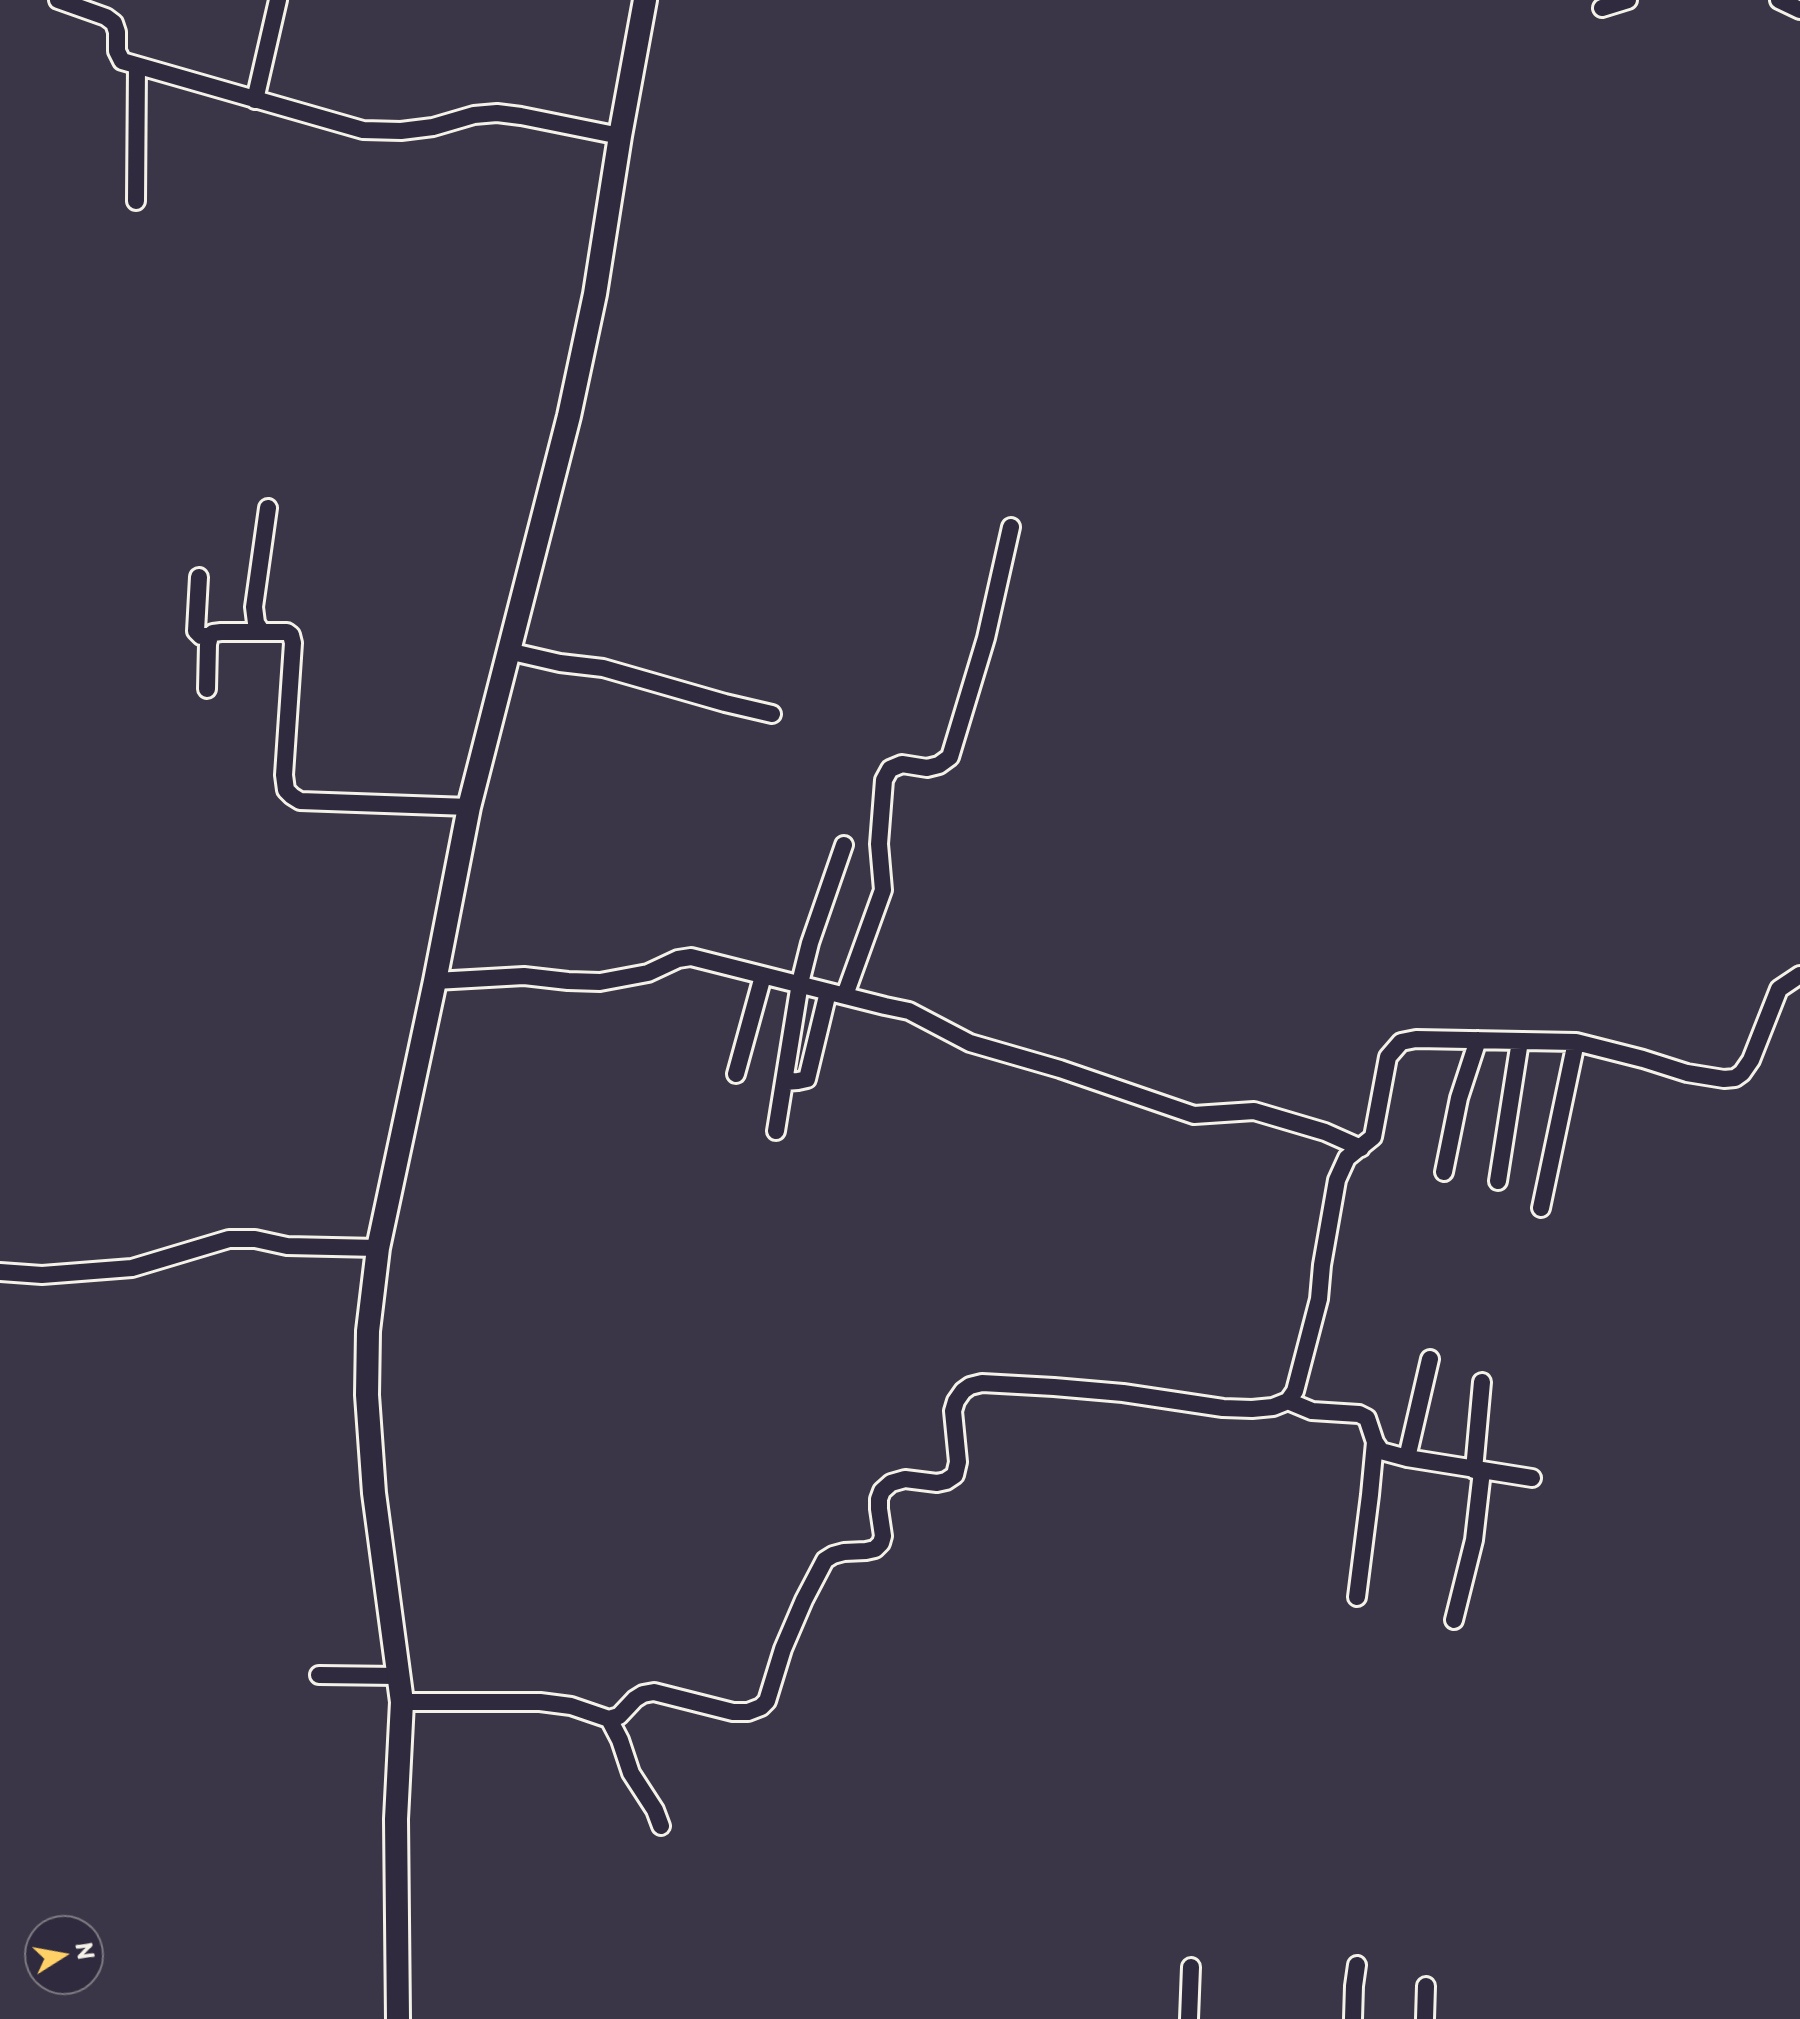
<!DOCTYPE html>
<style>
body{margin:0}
#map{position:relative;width:1800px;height:2019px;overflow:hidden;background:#3b3647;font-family:"Playpen Sans",sans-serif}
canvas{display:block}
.north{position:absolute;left:24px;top:1915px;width:80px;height:80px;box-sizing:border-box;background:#2f2a3d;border:2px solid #7e7a81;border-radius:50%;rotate:79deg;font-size:22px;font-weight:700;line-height:32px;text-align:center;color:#f4f1e8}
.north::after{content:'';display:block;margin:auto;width:28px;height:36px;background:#ffd166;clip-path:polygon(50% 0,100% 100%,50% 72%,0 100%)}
</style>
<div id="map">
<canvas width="1800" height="2019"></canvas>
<div class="north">N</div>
</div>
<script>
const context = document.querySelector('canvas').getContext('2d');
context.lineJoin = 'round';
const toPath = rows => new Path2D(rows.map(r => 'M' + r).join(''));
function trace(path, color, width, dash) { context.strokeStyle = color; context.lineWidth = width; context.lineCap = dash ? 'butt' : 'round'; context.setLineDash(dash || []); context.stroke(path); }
const minor = toPath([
 [58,0,106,17,114,23,117,32,117,51,122,61,363,130,401,131,433,127,474,115,497,113,521,116,620,136],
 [1779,0,1800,10],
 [1602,8,1628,0],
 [255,100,278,0],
 [136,201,137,66],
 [268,508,254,607,256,623,262,632,287,632,291,635,293,643,284,775,286,790,292,796,300,801,469,807],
 [199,577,196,631,201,636,210,636],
 [508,651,560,663,603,668,725,703,772,714],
 [207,689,208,644,210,636,213,633,221,632,262,632],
 [435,981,524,976,568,981,600,982,648,973,678,959,691,957,885,1006,909,1011,970,1043,1060,1069,1194,1115,1254,1111,1325,1132,1361,1148],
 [845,995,883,890,879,844,884,780,890,769,902,764,927,768,939,765,950,757,986,638,1011,527],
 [736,1074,763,976],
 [784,1082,798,1081,807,1079,828,992],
 [776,1131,800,983,810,943,844,845],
 [1444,1172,1459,1098,1478,1040],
 [1498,1181,1520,1041],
 [1541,1208,1576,1042],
 [0,1272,42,1275,132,1268,229,1239,255,1239,287,1246,378,1248],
 [1288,1401,1312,1411,1359,1414,1367,1418,1375,1442,1381,1451,1407,1458,1532,1478],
 [1407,1458,1430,1359],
 [1474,1470,1482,1382],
 [1357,1597,1370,1495,1375,1442],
 [1454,1620,1474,1540,1482,1471],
 [319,1675,398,1676],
 [402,1702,540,1702,571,1706,609,1719,619,1716,635,1699,643,1694,654,1692,733,1712,748,1712,761,1707,767,1701,783,1649,804,1600,825,1560,833,1555,844,1552,866,1551,875,1549,881,1543,883,1536,879,1509,879,1499,882,1491,891,1483,905,1479,937,1483,946,1481,955,1475,958,1462,953,1411,956,1401,963,1391,970,1386,982,1383,1054,1387,1123,1393,1223,1408,1252,1409,1273,1407,1288,1401,1295,1391,1319,1299,1322,1265,1337,1180,1347,1158,1373,1137,1388,1057,1401,1042,1416,1039,1576,1042,1643,1059,1687,1073,1724,1079,1735,1078,1742,1073,1751,1060,1779,989,1800,975],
 [609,1719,620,1740,631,1773,655,1810,661,1826],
 [1189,2019,1191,1967],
 [1353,2019,1354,1986,1357,1965],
 [1425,2019,1426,1986]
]);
const secondary = toPath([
 [398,2019,396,1819,402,1702,374,1493,367,1395,368,1331,378,1248,435,981,469,807,569,416,595,294,620,136,645,0]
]);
trace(minor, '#f4f1e8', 22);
trace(secondary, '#f4f1e8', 28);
trace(minor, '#2f2a3d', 16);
trace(secondary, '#2f2a3d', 22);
</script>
